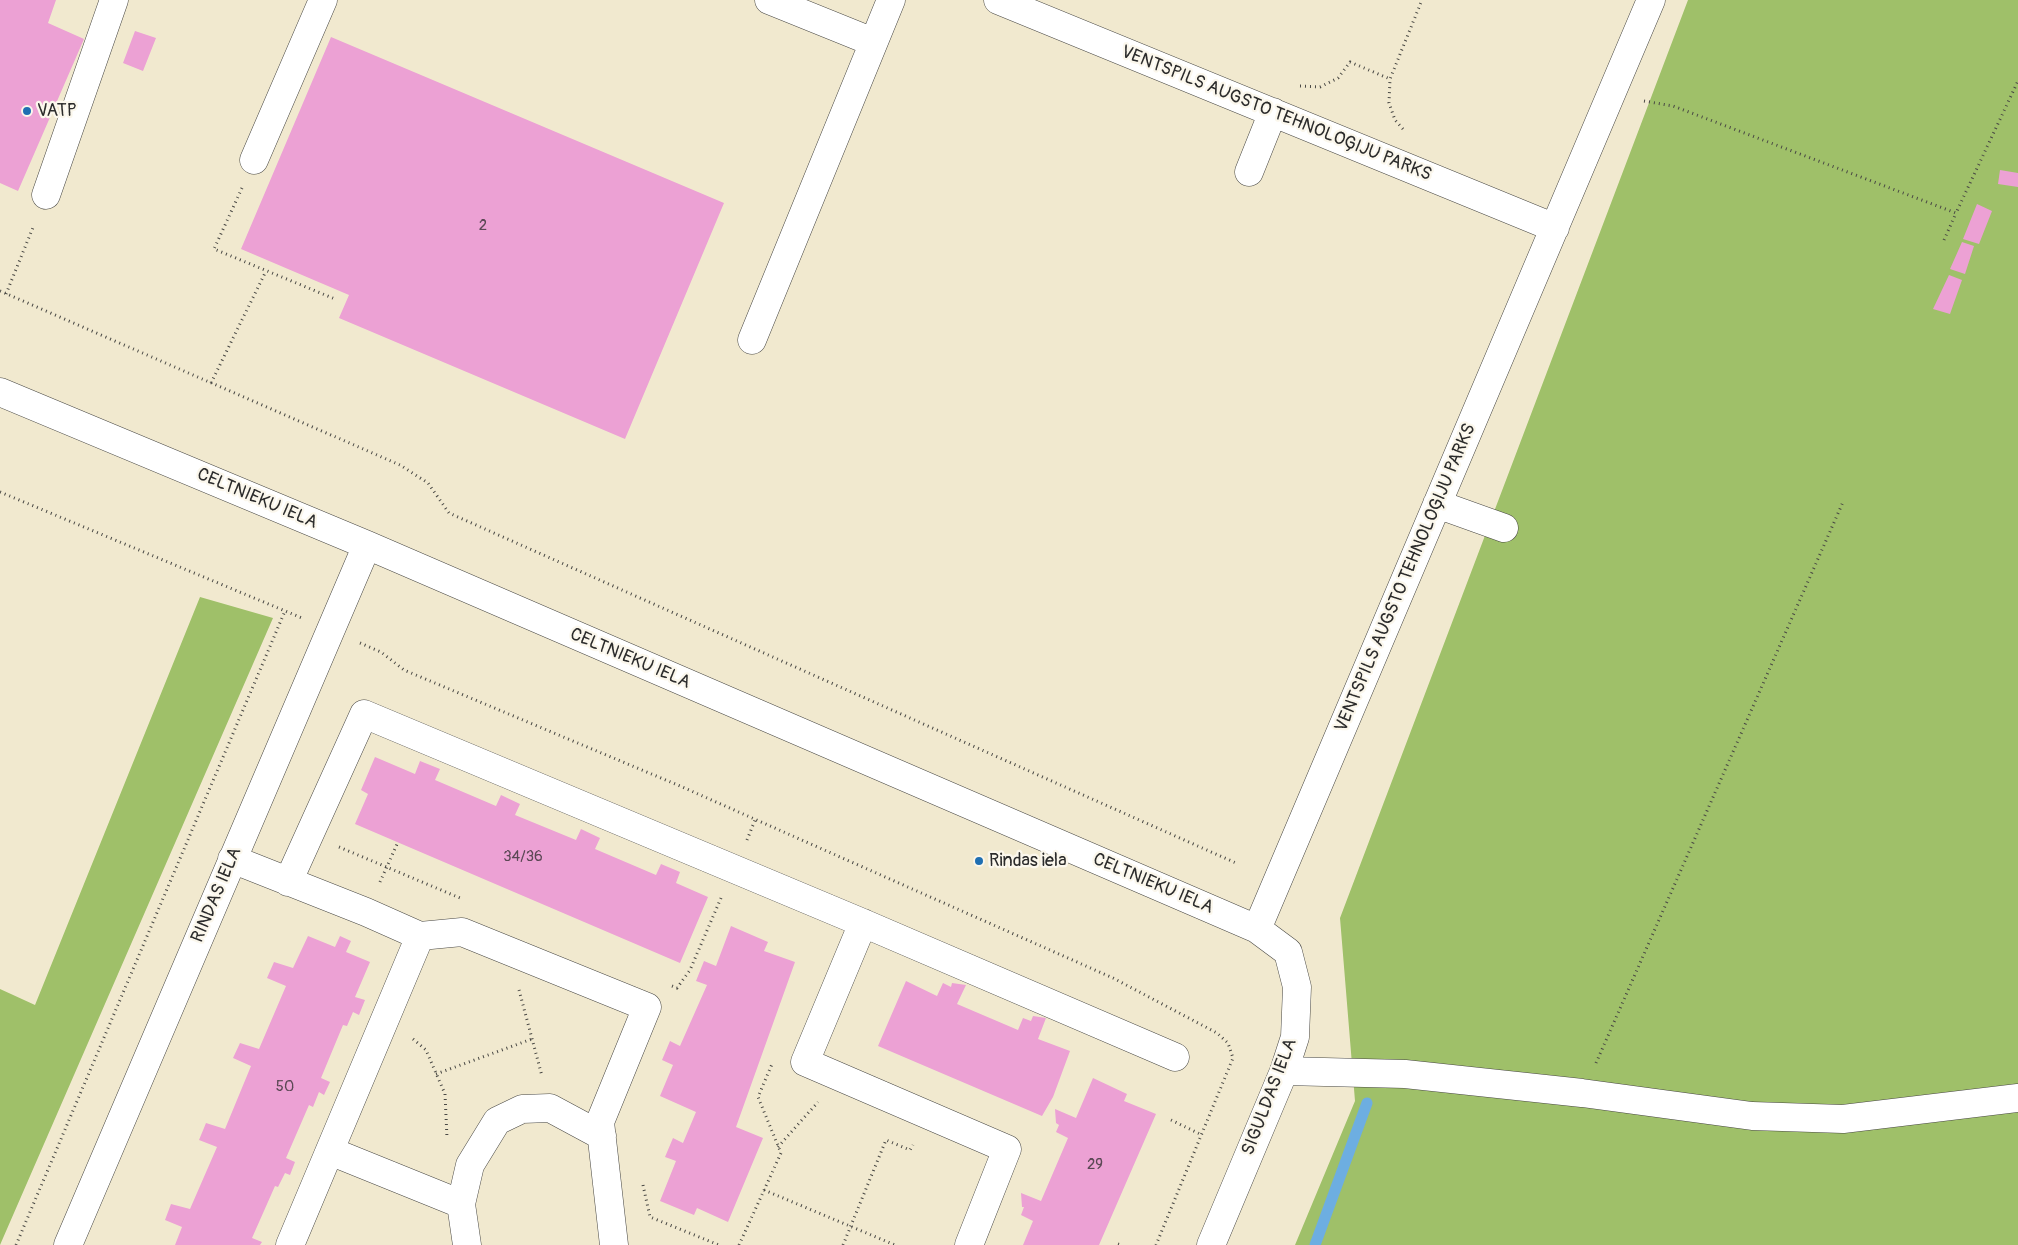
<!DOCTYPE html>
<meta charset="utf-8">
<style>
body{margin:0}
canvas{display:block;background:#f1e9cf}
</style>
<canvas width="2018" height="1245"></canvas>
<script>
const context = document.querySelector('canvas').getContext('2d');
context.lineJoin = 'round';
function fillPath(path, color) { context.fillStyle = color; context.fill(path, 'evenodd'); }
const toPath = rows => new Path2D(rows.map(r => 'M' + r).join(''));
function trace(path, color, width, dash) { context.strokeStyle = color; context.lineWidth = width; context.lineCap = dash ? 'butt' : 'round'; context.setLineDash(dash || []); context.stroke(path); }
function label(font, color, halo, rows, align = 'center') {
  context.font = font + ' Pangolin,sans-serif'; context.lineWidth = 4.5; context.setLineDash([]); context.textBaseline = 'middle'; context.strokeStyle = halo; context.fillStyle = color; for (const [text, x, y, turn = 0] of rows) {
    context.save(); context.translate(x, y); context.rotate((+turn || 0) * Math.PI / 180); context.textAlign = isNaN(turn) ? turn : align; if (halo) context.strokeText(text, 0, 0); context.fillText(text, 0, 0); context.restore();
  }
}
const green = toPath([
 [1688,0,2018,0,2018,1245,1295,1245,1355,1101,1340,918],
 [200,597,273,618,0,1245,0,989,35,1005]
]);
const stream = toPath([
 [1315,1245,1367,1103]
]);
const building = toPath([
 [0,0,56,0,48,23,84,39,18,191,0,183],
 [135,31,156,38,143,71,123,63],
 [331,37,724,203,625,439,339,318,349,295,241,249],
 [2000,170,2018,173,2018,187,1998,184],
 [1977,204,1992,211,1979,244,1963,239],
 [1962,242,1974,246,1965,274,1950,269],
 [1949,275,1962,280,1950,314,1933,309],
 [375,757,415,774,420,761,440,769,435,780,496,806,501,795,520,804,515,815,576,840,581,829,600,838,595,849,656,875,661,864,680,872,676,883,708,897,680,963,355,824,368,794,361,790],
 [731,926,768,942,764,951,795,962,736,1127,763,1138,728,1222,697,1208,694,1215,660,1201,676,1161,665,1157,673,1138,683,1143,696,1112,660,1096,673,1065,662,1060,670,1041,680,1046,707,985,696,981,704,961,716,966],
 [308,936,335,947,340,936,351,941,346,952,370,962,355,997,365,1000,359,1015,353,1012,347,1026,343,1025,321,1078,330,1082,324,1095,319,1092,313,1107,309,1105,286,1158,295,1162,290,1175,285,1173,278,1187,275,1186,252,1238,262,1242,260,1245,175,1245,182,1227,165,1220,171,1204,190,1209,217,1147,199,1140,206,1123,225,1129,251,1066,233,1058,240,1043,259,1049,286,986,267,978,274,962,293,968],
 [906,981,937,996,943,983,951,987,952,983,966,985,957,1004,1018,1030,1023,1018,1031,1021,1033,1016,1046,1018,1038,1039,1070,1051,1053,1097,1042,1116,878,1046],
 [1093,1078,1127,1094,1124,1101,1156,1114,1099,1245,1023,1245,1033,1221,1021,1215,1024,1207,1022,1207,1021,1193,1041,1201,1068,1138,1056,1132,1059,1125,1056,1123,1055,1109,1076,1118]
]);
const path = toPath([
 [1300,86,1320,87,1338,78,1350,62,1390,79],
 [1644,101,1673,106,1956,213,2018,81],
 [1403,129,1395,120,1389,103,1390,79,1422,0],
 [242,188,214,249,335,299],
 [1944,240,1956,213],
 [0,291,400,465,428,483,449,513,1236,863],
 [6,294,34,225],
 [211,383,266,271],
 [0,492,302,618],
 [360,643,381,652,404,670,680,786,1113,978,1217,1033,1228,1043,1233,1058,1156,1245],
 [747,840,755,820],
 [339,847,460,898],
 [380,882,398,842],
 [672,986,677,988,690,970,721,898],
 [519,990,542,1076],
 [413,1039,426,1050,445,1094,447,1138],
 [1596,1063,1843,502],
 [436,1074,532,1039],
 [1171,1120,1202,1135],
 [778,1147,818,1102],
 [643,1185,650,1217,719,1245],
 [764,1190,895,1245],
 [1118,1244,1121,1245],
 [16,1245,285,611],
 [739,1245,781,1153,758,1097,772,1064],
 [843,1245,886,1140,910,1150,913,1145]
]);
const minor = toPath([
 [769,0,873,42],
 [998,0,1555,228],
 [254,160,323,0],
 [1249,172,1273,112],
 [46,195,114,0],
 [752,340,891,0],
 [0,392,367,545,1257,929,1288,952,1297,987,1295,1037,1284,1071,1211,1245],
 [1437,504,1504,528],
 [232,859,366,912,420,936,462,932,647,1007,600,1122,614,1245],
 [288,882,364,714,863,923,1175,1057],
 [863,923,805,1062,1007,1149,969,1245],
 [1257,929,1651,0],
 [1284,1071,1405,1074,1582,1093,1752,1116,1843,1119,2018,1098],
 [330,1151,461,1204],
 [68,1245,367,545],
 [290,1245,420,936],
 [467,1245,461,1204,470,1165,497,1121,522,1109,550,1108,602,1136]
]);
const markers = [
 [27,111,5,"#1f6fb2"],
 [979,861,5,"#1f6fb2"]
];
const numberNames = [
 ["2",483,226],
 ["34/36",523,857],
 ["50",285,1087],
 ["29",1095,1165]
];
const poiNames = [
 ["VATP",37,111],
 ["Rindas iela",989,861]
];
const streetNames = [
 ["VENTSPILS AUGSTO TEHNOLOĢIJU PARKS",1276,114,22],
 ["CELTNIEKU IELA",257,499,23],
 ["VENTSPILS AUGSTO TEHNOLOĢIJU PARKS",1406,578,-67],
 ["CELTNIEKU IELA",630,659,23],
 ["CELTNIEKU IELA",1153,884,23],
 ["RINDAS IELA",217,895,-67],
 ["SIGULDAS IELA",1270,1097,-69]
];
fillPath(green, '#9fc069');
trace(stream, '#6daee1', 11);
fillPath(building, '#eca1d4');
trace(minor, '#494844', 29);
trace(path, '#494844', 3, [1, 4]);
trace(minor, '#fff', 28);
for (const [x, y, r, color] of markers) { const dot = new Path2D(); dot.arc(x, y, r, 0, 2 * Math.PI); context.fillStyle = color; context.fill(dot); trace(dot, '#fbf7ec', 2); }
label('15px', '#5b4855', null, numberNames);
label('18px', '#2b2b2b', '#fbf7ec', poiNames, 'left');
label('18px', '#2b2b2b', '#fbf7ec', streetNames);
</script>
